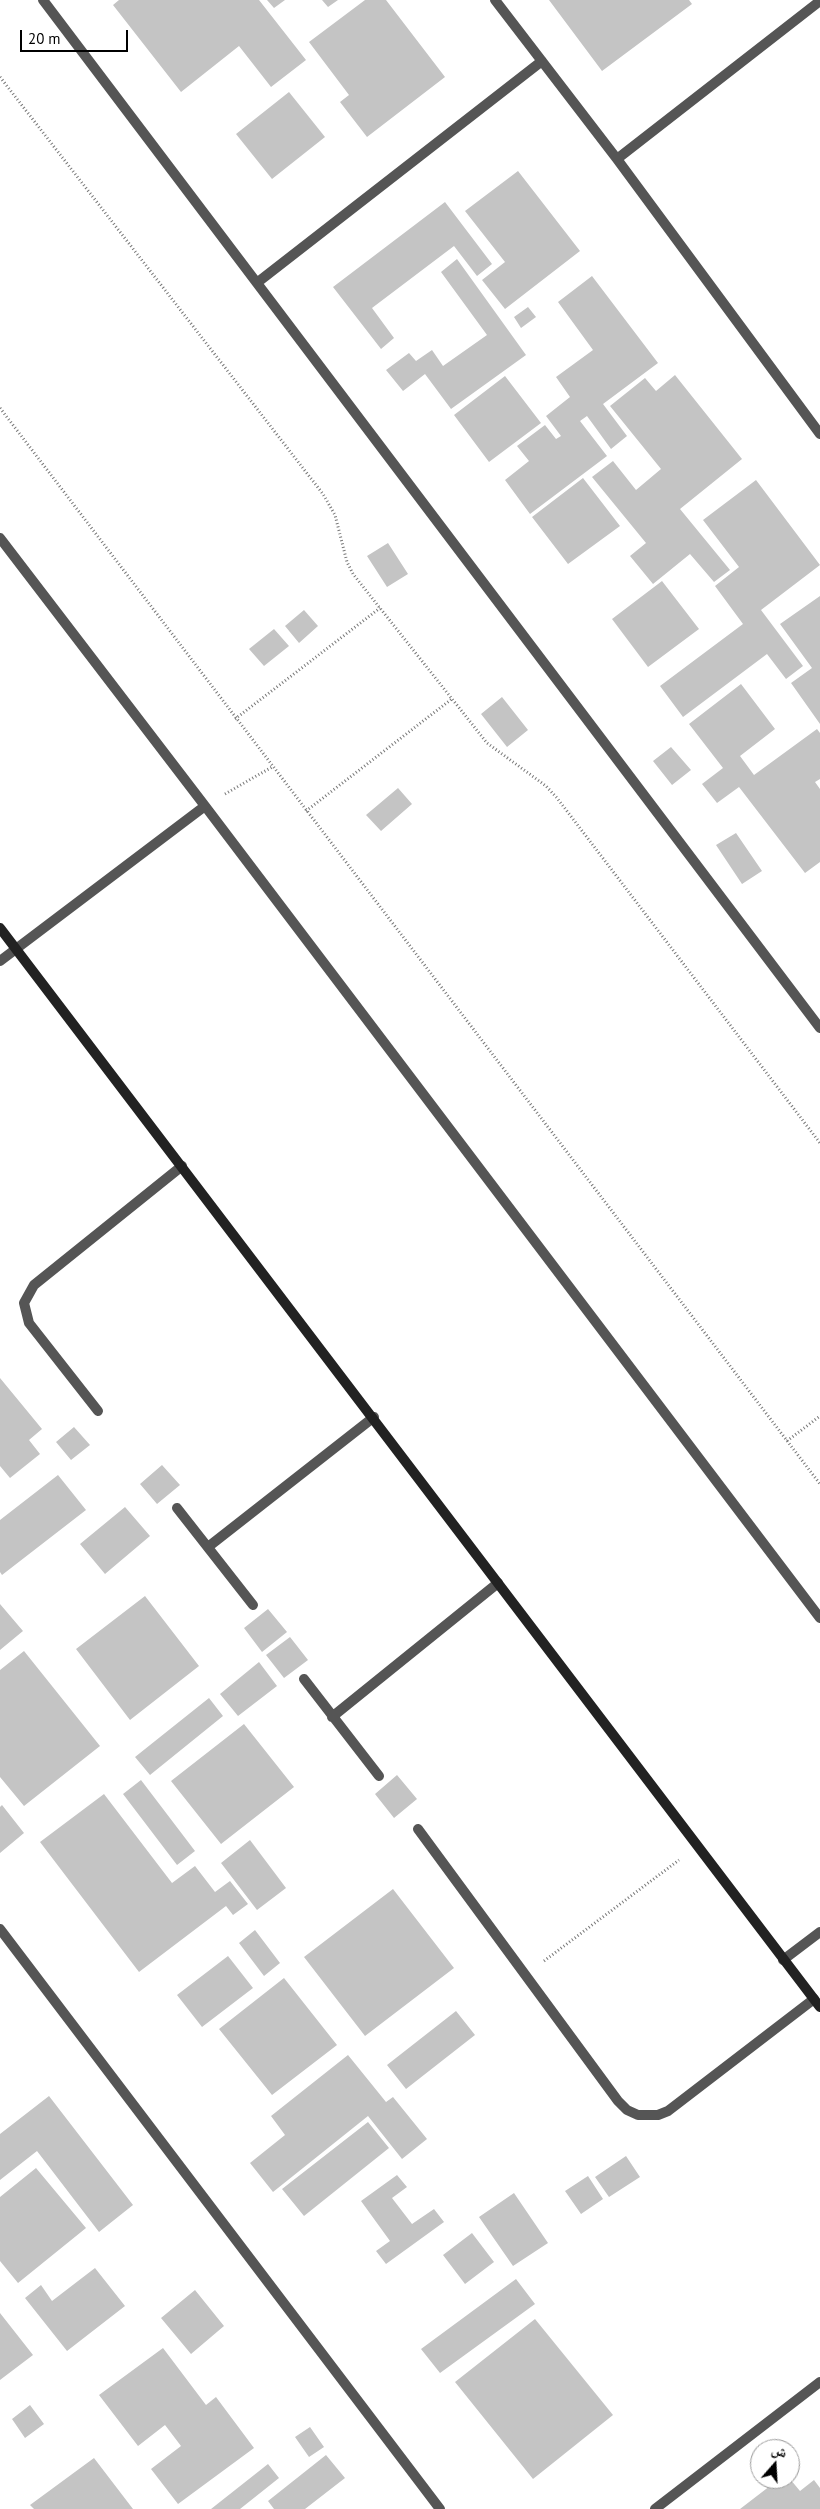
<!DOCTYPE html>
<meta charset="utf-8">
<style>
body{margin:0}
#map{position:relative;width:820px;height:2509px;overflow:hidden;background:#fff;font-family:"PT Sans","Noto Naskh Arabic",sans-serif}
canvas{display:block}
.north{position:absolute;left:750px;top:2439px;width:50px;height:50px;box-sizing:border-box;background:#fff;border:1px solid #999;border-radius:50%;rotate:19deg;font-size:14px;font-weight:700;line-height:20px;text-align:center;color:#000}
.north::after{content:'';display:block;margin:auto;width:18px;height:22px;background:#000;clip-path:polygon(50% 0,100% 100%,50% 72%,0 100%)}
.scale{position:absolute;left:20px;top:30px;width:108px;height:22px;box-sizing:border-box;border:2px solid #000;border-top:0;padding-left:6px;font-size:15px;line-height:18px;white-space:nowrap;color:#000;-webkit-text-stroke:4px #fff;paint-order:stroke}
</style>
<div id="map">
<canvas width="820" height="2509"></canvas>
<div class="north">ش</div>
<div class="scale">20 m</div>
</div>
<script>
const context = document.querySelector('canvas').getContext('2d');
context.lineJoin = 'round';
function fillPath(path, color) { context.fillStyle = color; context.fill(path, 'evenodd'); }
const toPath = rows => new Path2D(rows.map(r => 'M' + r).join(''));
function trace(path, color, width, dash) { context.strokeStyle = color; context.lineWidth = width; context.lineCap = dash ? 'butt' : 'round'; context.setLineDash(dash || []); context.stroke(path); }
const building = toPath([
 [119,0,259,0,306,60,271,87,239,46,181,92,113,5],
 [267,0,285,0,274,8],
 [322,0,338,0,328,7],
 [365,0,386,0,445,77,367,137,340,102,349,95,309,42],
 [549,0,689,0,692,4,602,71],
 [289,92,325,137,272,179,236,134],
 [518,171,580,251,505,309,482,280,505,262,465,211],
 [445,202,492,264,477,276,454,246,372,308,394,338,381,349,333,287],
 [457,259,526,355,451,409,425,374,403,391,386,370,409,353,416,361,432,350,443,366,487,335,441,272],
 [592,276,658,363,603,404,627,436,611,449,587,416,580,421,607,456,530,514,505,480,529,461,517,446,545,425,556,439,561,436,546,416,570,397,556,377,593,350,558,302],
 [528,307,536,317,521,328,514,317],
 [675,375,742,459,680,509,730,570,714,582,690,554,653,584,630,556,646,543,592,477,613,461,636,490,661,469,610,406,645,378,656,391],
 [505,376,541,423,489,462,454,415],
 [583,478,620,526,568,564,532,517],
 [756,480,820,565,761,610,803,666,786,679,767,654,683,717,660,686,743,624,715,586,739,567,703,520],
 [388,543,408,574,387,587,367,556],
 [662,581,699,629,648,667,612,619],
 [820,596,820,724,791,683,812,668,780,624],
 [304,610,318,626,299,643,285,626],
 [274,629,289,646,264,666,249,649],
 [741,684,775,729,740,756,754,775,817,729,820,733,820,779,815,782,820,789,820,862,805,873,739,787,717,803,702,784,723,768,689,724],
 [502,697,528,730,507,747,481,714],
 [671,747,691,770,672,785,653,761],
 [398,788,412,804,381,831,366,815],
 [736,833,762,871,742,884,716,845],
 [0,1378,42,1429,29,1440,40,1454,10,1478,0,1466],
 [74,1427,90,1445,71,1460,56,1442],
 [162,1465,180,1485,157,1504,140,1484],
 [58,1475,86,1510,2,1575,0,1572,0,1520],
 [125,1507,150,1536,105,1574,80,1544],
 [145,1596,199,1666,130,1720,76,1649],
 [0,1604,23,1631,0,1650],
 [268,1609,287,1632,262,1652,244,1628],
 [290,1637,308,1660,284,1678,266,1655],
 [24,1651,100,1746,24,1806,0,1777,0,1670],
 [259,1662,277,1686,238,1716,220,1694],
 [209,1698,223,1716,150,1775,135,1757],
 [244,1724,294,1787,221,1844,171,1781],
 [397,1775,417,1799,394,1818,375,1794],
 [141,1780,195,1851,177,1865,123,1794],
 [104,1794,172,1883,195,1866,215,1892,230,1881,248,1904,233,1915,226,1906,139,1972,40,1842],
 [2,1805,24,1833,0,1853,0,1807],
 [250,1840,286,1888,257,1910,221,1863],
 [393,1889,454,1968,365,2036,304,1957],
 [255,1930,280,1963,264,1976,239,1943],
 [228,1956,253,1988,202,2027,177,1995],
 [284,1978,337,2045,272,2095,219,2029],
 [456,2011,475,2035,406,2089,387,2065],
 [348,2055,386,2102,393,2097,427,2139,402,2159,368,2116,273,2192,250,2163,285,2135,271,2116],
 [49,2096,133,2205,99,2232,37,2151,0,2180,0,2134],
 [368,2122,389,2148,304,2216,282,2189],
 [626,2156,640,2177,609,2197,595,2177],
 [36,2168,86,2228,18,2283,0,2261,0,2197],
 [397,2175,407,2187,392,2198,412,2224,434,2209,444,2222,386,2264,376,2251,390,2241,361,2201],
 [588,2176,603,2199,581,2214,565,2191],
 [514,2193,548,2243,513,2266,479,2217],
 [472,2233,494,2262,465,2284,443,2255],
 [95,2268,125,2306,67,2351,25,2298,41,2285,52,2301],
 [516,2279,535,2304,440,2373,421,2349],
 [195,2290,224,2326,191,2354,161,2318],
 [0,2313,33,2355,0,2380],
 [535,2319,613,2415,533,2479,455,2382],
 [163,2348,206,2405,216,2397,254,2448,178,2504,151,2469,181,2446,165,2425,138,2446,99,2395],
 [30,2405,44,2424,25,2438,12,2419],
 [310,2427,324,2447,309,2457,295,2437],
 [326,2455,345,2478,305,2509,274,2509,268,2501],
 [94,2458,133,2509,34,2509,30,2505],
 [268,2464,279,2478,240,2509,211,2509],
 [779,2479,790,2479,800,2491,814,2480,820,2488,820,2509,740,2509]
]);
const path = toPath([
 [0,77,323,494,335,515,347,562,353,574,487,743,546,786,557,798,820,1143],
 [0,408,820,1484],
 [235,719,380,608],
 [225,794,272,767],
 [306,811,453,698],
 [787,1441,820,1416],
 [544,1961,679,1860]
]);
const service = toPath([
 [98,1411,29,1323,24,1303,34,1285,182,1166],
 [177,1508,253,1605],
 [208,1547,374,1417],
 [304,1679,379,1776],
 [332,1717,498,1583],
 [418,1829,618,2101,627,2110,638,2115,658,2115,668,2111,814,1999]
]);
const minor = toPath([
 [43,0,820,1028],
 [495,0,617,159,820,434],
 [617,159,820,1],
 [258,282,542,61],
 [0,538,205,806,820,1618],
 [0,961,205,806],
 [0,1929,440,2509],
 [783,1960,820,1932],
 [655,2509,820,2382]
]);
const secondary = toPath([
 [0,928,820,2007]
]);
fillPath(building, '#c4c4c4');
trace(path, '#777', 3, [1, 2.5]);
trace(service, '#555', 10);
trace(minor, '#555', 10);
trace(secondary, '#222', 10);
</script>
